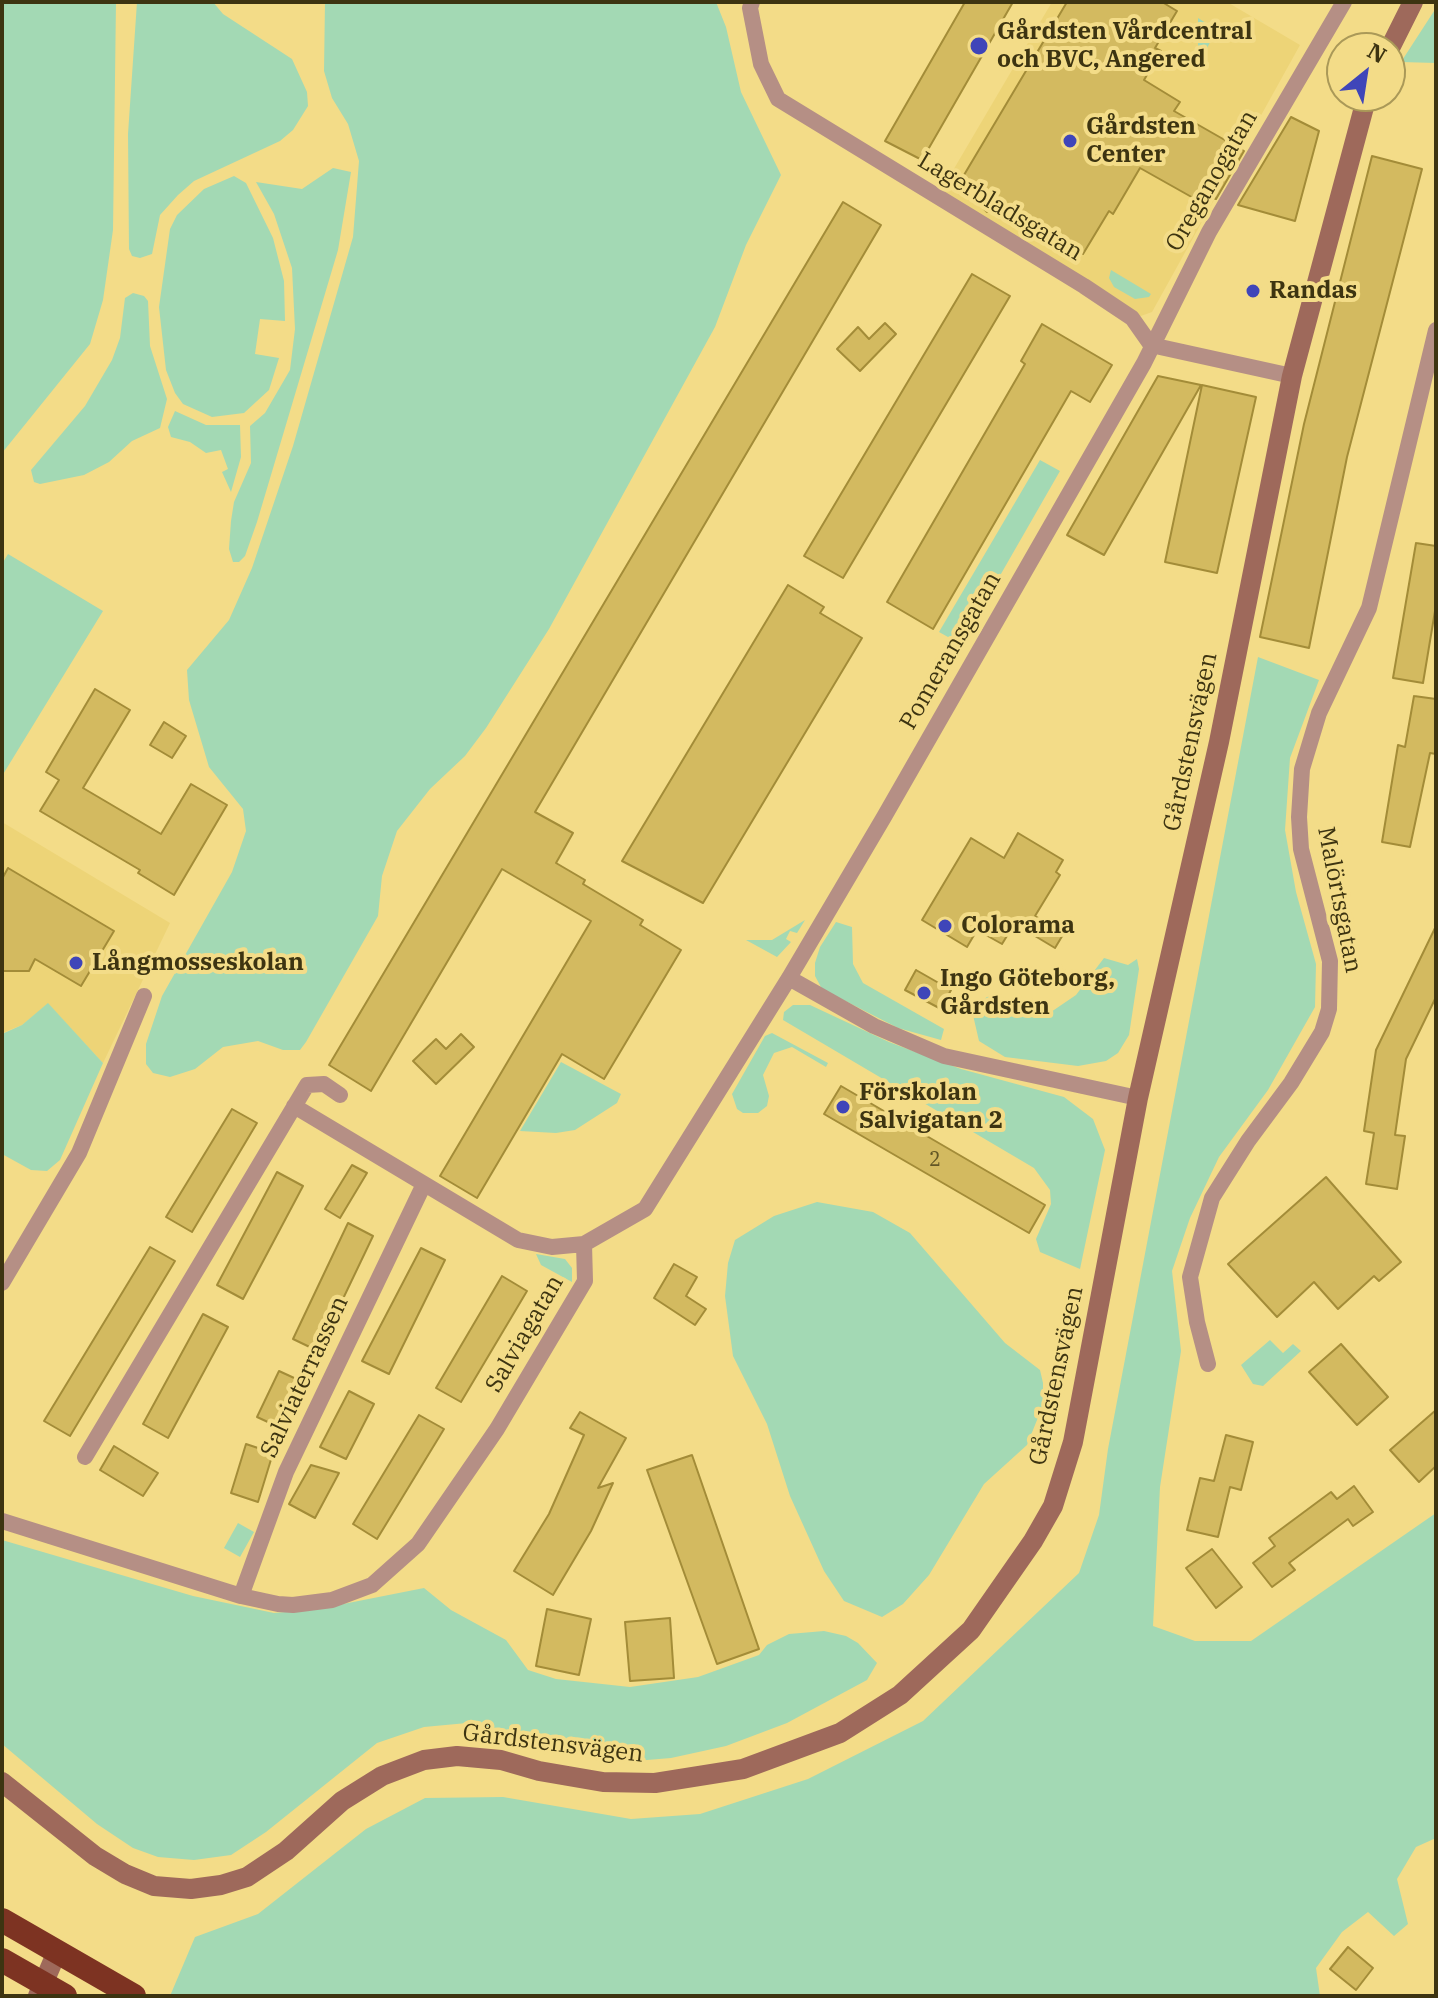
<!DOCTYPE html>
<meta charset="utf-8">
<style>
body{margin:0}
#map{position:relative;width:1438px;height:1998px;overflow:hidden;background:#f3dc88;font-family:"IBM Plex Serif",serif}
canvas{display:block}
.frame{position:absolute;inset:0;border:4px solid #3d3411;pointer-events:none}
.north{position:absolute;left:1326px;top:32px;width:80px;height:80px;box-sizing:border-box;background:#f3dc88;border:2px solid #aa9958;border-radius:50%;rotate:30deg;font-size:22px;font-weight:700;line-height:32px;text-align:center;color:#3d3411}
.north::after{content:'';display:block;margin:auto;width:28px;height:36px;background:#3f45b9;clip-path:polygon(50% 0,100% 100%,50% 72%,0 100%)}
</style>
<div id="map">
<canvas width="1438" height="1998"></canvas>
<div class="frame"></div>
<div class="north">N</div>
</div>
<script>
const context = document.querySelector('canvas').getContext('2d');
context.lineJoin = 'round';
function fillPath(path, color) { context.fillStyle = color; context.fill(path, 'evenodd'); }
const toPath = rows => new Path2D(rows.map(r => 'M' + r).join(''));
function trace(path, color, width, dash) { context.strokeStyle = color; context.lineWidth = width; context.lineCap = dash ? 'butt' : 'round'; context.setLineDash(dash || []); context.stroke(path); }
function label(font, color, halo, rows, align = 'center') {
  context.font = font + ' "IBM Plex Serif",serif'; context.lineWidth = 8; context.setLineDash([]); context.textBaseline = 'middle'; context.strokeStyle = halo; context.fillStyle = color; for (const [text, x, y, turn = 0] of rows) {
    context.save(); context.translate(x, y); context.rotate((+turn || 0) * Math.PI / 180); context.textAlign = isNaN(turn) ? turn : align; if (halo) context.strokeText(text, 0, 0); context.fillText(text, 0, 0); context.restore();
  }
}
const built = toPath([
 [1052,2,1227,2,1300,45,1152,312,1138,317,935,201],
 [2,822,170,923,103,1063,48,1004,22,1025,2,1033]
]);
const green = toPath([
 [2,2,116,2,113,230,103,300,90,344,2,453],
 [137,2,213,2,223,14,292,59,307,92,308,106,293,130,280,141,194,181,178,195,160,215,152,254,140,258,132,256,129,249,128,134],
 [325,2,716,2,726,27,741,92,781,175,746,245,715,327,549,629,486,728,465,756,430,789,397,831,382,876,378,916,306,1042,300,1050,283,1050,258,1041,223,1047,195,1069,170,1077,153,1073,146,1064,146,1044,162,996,232,872,246,831,243,809,209,767,189,700,187,670,229,620,252,568,293,446,353,237,359,161,348,124,332,98,324,71],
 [1436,8,1436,63,1401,62],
 [1198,18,1217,30,1202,57,1198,55],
 [333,168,351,172,338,250,257,522,245,556,239,562,233,562,229,549,231,521,234,502,251,463,250,426,265,413,290,370,295,329,292,268,274,214,256,182,302,189],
 [234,176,246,183,273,238,284,281,285,321,260,319,255,354,279,358,269,390,244,413,212,417,183,404,175,393,166,370,159,307,170,229,177,215,204,189],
 [1111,270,1151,294,1149,297,1135,299,1114,287,1109,278],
 [133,293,144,296,148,301,150,346,167,399,160,428,132,441,109,462,84,475,40,484,34,482,31,470,85,406,112,360,120,338,125,298],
 [175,411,206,425,240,425,241,457,231,492,222,472,228,469,221,450,206,453,190,442,171,437,168,427],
 [1040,460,1060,471,982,607,962,634,948,637,939,632],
 [8,554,103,611,2,776,2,564],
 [1258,657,1319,680,1290,758,1285,830,1296,892,1316,964,1315,1007,1268,1090,1219,1157,1190,1218,1172,1271,1181,1351,1160,1487,1153,1626,1195,1641,1251,1641,1436,1513,1436,1838,1416,1847,1397,1879,1408,1924,1394,1936,1368,1912,1342,1932,1316,1968,1320,1996,170,1996,195,1937,258,1914,366,1829,425,1798,503,1797,631,1819,700,1814,808,1779,923,1721,1079,1573,1099,1515,1108,1449],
 [805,920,797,933,790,931,786,939,791,942,777,957,746,940,772,940],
 [836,922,852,927,853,964,863,983,944,1029,941,1040,898,1028,822,989,815,976,815,963,820,947],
 [1104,958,1128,965,1137,959,1139,969,1129,1035,1118,1053,1106,1061,1078,1066,1005,1057,979,1041,973,1015,979,1003,987,997,997,995,998,1015,1051,1012,1076,995],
 [48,1003,103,1063,60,1160,47,1171,31,1170,2,1154,2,1034,22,1025],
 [793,1005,810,1005,889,1042,961,1069,1064,1097,1093,1119,1105,1150,1080,1269,1040,1252,1036,1239,1051,1204,1050,1190,1034,1168,783,1020,784,1012],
 [772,1033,828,1063,826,1067,792,1047,774,1053,763,1075,769,1096,767,1106,758,1113,743,1113,737,1109,732,1094,765,1036],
 [561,1062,621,1094,617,1103,575,1130,556,1133,520,1131],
 [817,1202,873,1212,910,1233,1005,1343,1040,1370,1043,1383,1043,1405,1027,1445,984,1484,929,1575,903,1604,882,1617,844,1601,824,1571,790,1496,767,1424,733,1356,725,1296,728,1263,735,1240,774,1216],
 [536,1254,565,1259,572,1268,572,1282,541,1265],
 [1270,1340,1283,1353,1293,1344,1301,1351,1263,1386,1253,1384,1241,1365],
 [238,1523,254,1532,240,1557,224,1548],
 [2,1540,193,1596,274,1613,318,1609,424,1588,451,1610,506,1640,528,1670,556,1679,630,1687,698,1677,759,1655,767,1645,789,1634,824,1631,846,1636,858,1643,877,1663,867,1680,787,1723,726,1746,671,1758,623,1762,467,1723,424,1727,377,1743,266,1832,231,1855,194,1860,158,1857,133,1848,97,1824,2,1744]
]);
const building = toPath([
 [965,2,1013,2,922,160,885,141,965,2],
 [1067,2,1162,2,1177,11,1155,48,1161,51,1144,80,1180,102,1174,111,1244,151,1216,199,1209,197,1204,204,1140,168,1113,214,1109,211,1083,254,996,200,987,212,976,201,981,192,961,180,1067,2],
 [1291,117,1319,131,1295,221,1238,205,1291,117],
 [1372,156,1422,169,1347,457,1309,648,1260,637,1304,424,1372,156],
 [843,202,881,225,535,812,573,833,556,863,585,880,583,884,643,920,640,925,681,950,604,1079,562,1054,477,1198,440,1176,591,921,502,869,371,1091,329,1065,843,202],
 [972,274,1010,296,843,578,804,556,972,274],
 [885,323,896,334,860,371,837,349,858,327,869,339,885,323],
 [1042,324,1112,365,1090,402,1071,391,933,629,887,602,1025,364,1021,361,1042,324],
 [1158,376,1201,385,1104,555,1067,535,1158,376],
 [1202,385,1256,397,1217,573,1165,562,1202,385],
 [1416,543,1436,546,1436,605,1423,683,1393,678,1416,543],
 [788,585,824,607,820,613,862,638,703,903,622,861,788,585],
 [95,689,130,710,83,788,161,834,191,784,227,805,174,895,138,873,140,870,40,811,59,780,46,772,95,689],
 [1414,696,1436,699,1436,754,1430,753,1410,847,1382,842,1398,745,1405,747,1414,696],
 [164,722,186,736,172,758,150,745,164,722],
 [1018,833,1063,860,1056,872,1060,875,1035,916,1064,933,1055,948,1020,927,1015,934,1010,931,1002,944,977,930,967,947,922,920,971,838,1004,858,1018,833],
 [8,868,114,931,81,986,35,959,29,971,2,971,2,879,8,868],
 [1436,926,1436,997,1406,1059,1395,1135,1405,1136,1397,1189,1366,1184,1374,1133,1364,1131,1376,1050,1436,926],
 [916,970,951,990,941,1009,905,990,916,970],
 [461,1034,474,1047,436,1084,413,1061,436,1039,446,1049,461,1034],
 [841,1086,1045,1205,1029,1233,824,1114,841,1086],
 [232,1109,257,1123,192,1232,166,1217,232,1109],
 [352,1165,367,1173,340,1218,325,1209,352,1165],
 [277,1172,303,1186,243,1299,217,1285,277,1172],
 [1326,1177,1401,1262,1379,1281,1374,1276,1338,1309,1314,1282,1277,1317,1228,1264,1326,1177],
 [348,1223,373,1236,318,1351,293,1339,348,1223],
 [150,1247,175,1261,70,1436,44,1421,150,1247],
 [421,1248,445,1260,389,1374,362,1361,421,1248],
 [674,1264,697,1277,686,1296,706,1309,695,1325,654,1298,674,1264],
 [502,1276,527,1291,461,1402,436,1388,502,1276],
 [203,1314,228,1327,168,1438,143,1424,203,1314],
 [1341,1344,1388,1397,1357,1425,1309,1372,1341,1344],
 [279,1371,305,1383,283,1429,257,1417,279,1371],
 [349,1391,374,1404,346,1459,320,1447,349,1391],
 [1436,1410,1436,1466,1419,1482,1390,1450,1436,1410],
 [580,1412,626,1438,598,1488,613,1483,591,1531,553,1595,514,1571,549,1514,584,1435,570,1428,580,1412],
 [419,1415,444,1429,377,1539,353,1524,419,1415],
 [1226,1435,1253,1442,1241,1490,1230,1487,1218,1537,1187,1530,1200,1478,1214,1481,1226,1435],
 [246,1444,273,1453,258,1502,231,1493,246,1444],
 [114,1446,158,1473,143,1496,100,1470,114,1446],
 [692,1455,759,1649,717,1664,647,1470,692,1455],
 [311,1465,339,1473,315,1518,289,1504,311,1465],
 [1354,1486,1373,1512,1353,1526,1348,1519,1289,1563,1295,1570,1272,1587,1253,1563,1275,1546,1269,1538,1331,1492,1337,1499,1354,1486],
 [1212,1549,1242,1587,1216,1608,1186,1568,1212,1549],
 [547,1609,591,1619,579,1675,536,1666,547,1609],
 [670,1618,674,1678,630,1681,625,1622,670,1618],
 [1348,1947,1373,1968,1356,1990,1330,1969,1348,1947]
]);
const street = toPath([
 [752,2,750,8,761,64,778,99,1084,286,1132,318,1151,345,1292,376],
 [789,978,874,1026,944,1056,1138,1098],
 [294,1106,518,1240,552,1247,584,1244,645,1209,789,978,884,817,1144,363,1209,232,1344,2],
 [2,1283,79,1153,144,996],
 [1208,1364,1197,1322,1190,1277,1212,1198,1248,1141,1291,1083,1322,1032,1329,1009,1330,961,1301,849,1299,817,1302,769,1319,713,1369,608,1436,330],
 [85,1457,307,1085,324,1084,340,1095],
 [2,1521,241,1596,278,1604,293,1605,332,1600,372,1585,418,1544,497,1429,585,1281,584,1244],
 [241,1596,286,1472,424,1184]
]);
const secondary = toPath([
 [1390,48,1413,2],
 [2,1782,95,1856,125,1874,154,1886,191,1889,221,1885,247,1877,286,1851,342,1801,382,1776,424,1760,457,1756,501,1760,539,1771,603,1782,655,1783,743,1769,840,1733,900,1695,971,1630,1033,1541,1053,1506,1073,1442,1138,1098,1219,742,1292,376,1367,96],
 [38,1996,56,1954]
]);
const highway = toPath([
 [2,1920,134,1996],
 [2,1960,65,1996]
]);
const markers = [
 [979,46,10,"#3f45b9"],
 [1070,141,8,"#3f45b9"],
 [1253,291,8,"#3f45b9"],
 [945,926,8,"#3f45b9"],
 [76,963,8,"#3f45b9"],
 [924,993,8,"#3f45b9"],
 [843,1107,8,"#3f45b9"]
];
const numberNames = [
 ["2",935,1160]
];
const poiNames = [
 ["Gårdsten Vårdcentral",997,32],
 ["och BVC, Angered",997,60],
 ["Gårdsten",1086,127],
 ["Center",1086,155],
 ["Randas",1269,291],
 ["Colorama",961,926],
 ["Långmosseskolan",92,963],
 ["Ingo Göteborg,",940,979],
 ["Gårdsten",940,1007],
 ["Förskolan",859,1093],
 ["Salvigatan 2",859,1121]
];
const streetNames = [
 ["Oreganogatan",1212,181,-60],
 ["Lagerbladsgatan",1000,207,31],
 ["Pomeransgatan",951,651,-60],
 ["Gårdstensvägen",1191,742,-78],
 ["Malörtsgatan",1339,900,79],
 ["Salviagatan",525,1334,-60],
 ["Gårdstensvägen",1057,1376,-78],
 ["Salviaterrassen",305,1377,-65],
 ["Gårdstensvägen",553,1744,7]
];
fillPath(built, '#edd477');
fillPath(green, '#a3d9b4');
fillPath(building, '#d3ba60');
trace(building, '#a38c38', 2);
trace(street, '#b58f85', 16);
trace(secondary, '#9e695b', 20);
trace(highway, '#7d3322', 24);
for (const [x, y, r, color] of markers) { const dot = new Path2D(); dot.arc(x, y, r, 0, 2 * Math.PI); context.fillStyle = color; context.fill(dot); trace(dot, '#f3dc88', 3); }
label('20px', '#625625', null, numberNames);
label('bold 24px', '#3d3411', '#f3dc88', poiNames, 'left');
label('24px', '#3d3411', '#f3dc88', streetNames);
</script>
